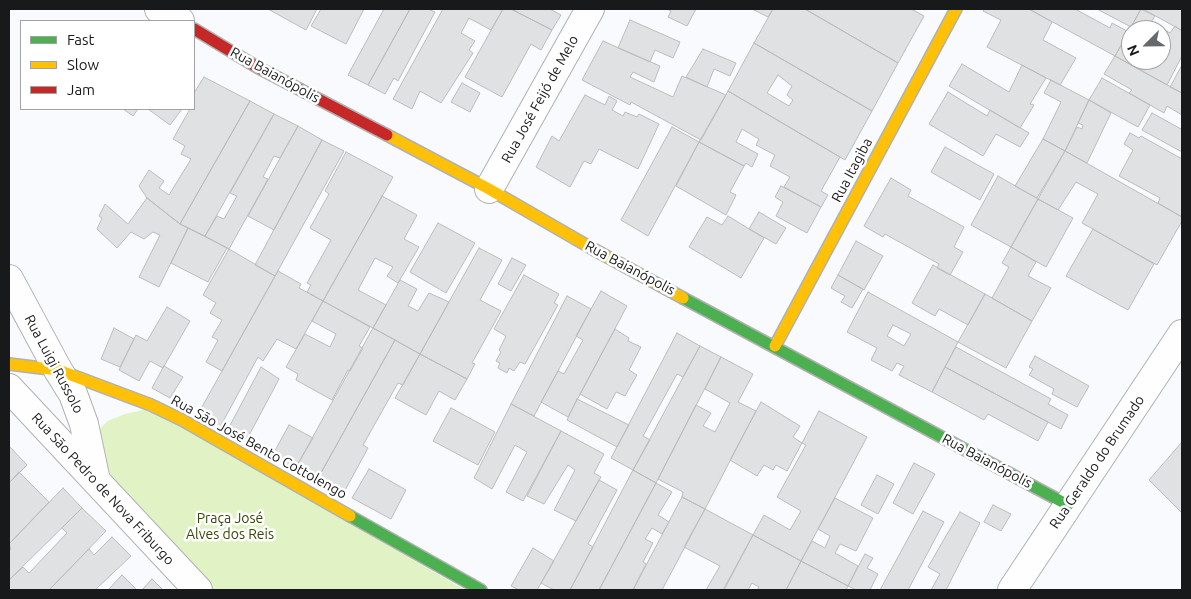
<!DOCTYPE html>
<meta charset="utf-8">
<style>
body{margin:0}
#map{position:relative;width:1191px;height:599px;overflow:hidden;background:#f8fafd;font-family:Ubuntu,sans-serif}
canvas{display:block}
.frame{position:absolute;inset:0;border:10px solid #18191a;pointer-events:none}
.legend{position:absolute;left:20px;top:20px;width:175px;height:90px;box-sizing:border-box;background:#fff;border:1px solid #a3a3a3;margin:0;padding:6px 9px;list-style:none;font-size:15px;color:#18191a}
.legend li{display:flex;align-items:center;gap:10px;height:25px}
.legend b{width:25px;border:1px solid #a3a3a3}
.north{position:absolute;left:1121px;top:20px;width:50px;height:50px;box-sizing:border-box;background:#fff;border:1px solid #a3a3a3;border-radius:50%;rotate:247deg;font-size:14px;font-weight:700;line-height:20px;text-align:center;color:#18191a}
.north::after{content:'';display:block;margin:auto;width:18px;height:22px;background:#666869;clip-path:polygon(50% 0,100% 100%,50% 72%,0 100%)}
</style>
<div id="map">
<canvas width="1191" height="599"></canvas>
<div class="frame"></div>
<ul class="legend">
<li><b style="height:6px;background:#4caf50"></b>Fast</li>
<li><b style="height:6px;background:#ffc107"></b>Slow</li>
<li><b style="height:6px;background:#c62828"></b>Jam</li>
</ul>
<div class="north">N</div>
</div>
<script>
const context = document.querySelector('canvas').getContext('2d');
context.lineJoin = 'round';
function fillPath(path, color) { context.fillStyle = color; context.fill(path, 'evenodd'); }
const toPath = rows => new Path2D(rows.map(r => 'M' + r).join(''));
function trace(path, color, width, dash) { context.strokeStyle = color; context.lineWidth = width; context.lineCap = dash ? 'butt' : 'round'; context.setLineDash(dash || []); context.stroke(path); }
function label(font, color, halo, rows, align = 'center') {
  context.font = font + ' Ubuntu,sans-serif'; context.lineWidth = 5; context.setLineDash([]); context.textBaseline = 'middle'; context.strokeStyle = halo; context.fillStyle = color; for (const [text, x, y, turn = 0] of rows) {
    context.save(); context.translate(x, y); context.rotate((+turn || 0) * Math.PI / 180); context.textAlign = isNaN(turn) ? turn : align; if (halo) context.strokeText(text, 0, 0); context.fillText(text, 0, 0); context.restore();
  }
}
const green = toPath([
 [151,408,465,590,202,590,108,493,98,430,108,421,125,414]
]);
const building = toPath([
 [268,9,317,9,306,30,268,9],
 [321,9,364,9,346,44,311,26,321,9],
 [384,9,410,9,368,85,348,75,384,9],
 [410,9,428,9,435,12,398,81,394,78,385,94,368,85,410,9],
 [443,9,503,9,491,30,469,18,461,33,475,41,469,50,473,53,441,103,420,91,412,109,393,99,443,9],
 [503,9,511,9,552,30,541,50,531,44,502,97,465,77,503,9],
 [511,9,550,9,561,15,552,30,511,9],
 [667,9,696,9,687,26,668,17,671,11,667,9],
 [752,9,773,9,768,17,752,9],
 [773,9,805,9,898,63,872,111,754,43,773,9],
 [805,9,911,9,924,16,898,63,805,9],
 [985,9,1029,9,1052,22,1043,40,1076,58,1060,85,987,47,1001,20,983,11,985,9],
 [1029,9,1075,9,1110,28,1112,23,1129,32,1115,56,1029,9],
 [1097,9,1141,9,1131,27,1097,9],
 [1141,9,1155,16,1151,22,1170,33,1175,26,1182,31,1182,56,1167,85,1115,56,1141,9],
 [1131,30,1161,30,1161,60,1131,60,1131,30],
 [1143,9,1182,9,1182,27,1181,30,1143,9],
 [630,20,680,42,673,58,655,50,650,62,618,48,630,20],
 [603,41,660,66,654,82,633,72,630,77,673,97,682,76,726,95,701,140,631,102,630,105,582,80,603,41],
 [754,43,872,111,845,160,728,91,754,43],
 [778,75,792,86,787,95,793,100,789,106,767,93,778,75],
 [703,49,736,63,730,76,714,69,707,87,686,77,703,49],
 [1115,56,1182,93,1182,115,1167,106,1164,113,1129,93,1132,90,1104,74,1115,56],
 [962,64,1009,92,1022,65,1046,78,1030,104,1034,105,1020,128,949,86,962,64],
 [1182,65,1182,93,1170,87,1182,65],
 [204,77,250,101,180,224,147,198,139,186,149,170,164,181,159,188,169,195,191,159,181,154,185,146,173,139,190,109,194,109,194,93,204,77],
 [1102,78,1150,105,1138,127,1089,100,1102,78],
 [1051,80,1089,100,1065,151,1043,139,1061,102,1044,93,1051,80],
 [462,83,480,93,470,112,451,102,462,83],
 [728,91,840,157,821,191,828,195,821,207,784,187,790,177,770,166,775,155,756,145,759,139,742,129,736,142,758,154,752,167,746,163,744,166,699,142,728,91],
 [948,92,987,116,990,110,1029,133,1020,147,996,134,983,156,929,124,948,92],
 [585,95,605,105,609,96,617,101,612,110,623,116,625,112,637,117,639,114,659,124,638,169,599,149,591,164,584,161,570,187,536,167,552,136,559,141,585,95],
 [1089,100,1111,113,1087,163,1065,151,1077,127,1082,129,1083,125,1078,123,1089,100],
 [250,101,274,114,205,236,180,224,250,101],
 [123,109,138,109,133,116,123,109],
 [148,109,182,109,170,125,148,109],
 [1152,113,1181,129,1182,127,1182,152,1142,130,1152,113],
 [274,114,298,126,280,158,274,156,263,177,268,179,229,249,205,236,217,216,224,219,237,196,230,193,274,114],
 [298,126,322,140,274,230,248,216,298,126],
 [672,127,699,142,648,236,621,220,672,127],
 [1130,133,1139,138,1141,136,1182,159,1182,217,1158,203,1160,198,1119,176,1133,150,1124,144,1130,133],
 [1043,139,1065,151,1037,198,1015,186,1043,139],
 [322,140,344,151,275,276,255,265,322,140],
 [699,142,744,166,730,192,736,195,726,215,676,186,699,142],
 [945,147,994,174,980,200,931,172,945,147],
 [1065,151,1182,217,1182,221,1157,265,1082,223,1098,194,1076,182,1058,210,1038,199,1065,151],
 [346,152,393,177,323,301,307,292,311,285,307,283,331,240,310,228,329,194,325,191,346,152],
 [998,176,1038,199,1011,247,971,225,998,176],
 [891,178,911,190,908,196,964,227,954,247,963,252,950,275,937,268,939,264,885,234,883,237,864,226,891,178],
 [781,186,821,207,807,233,776,216,783,202,775,197,781,186],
 [382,196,417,215,404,239,419,247,398,283,387,276,393,267,375,258,358,290,386,305,373,328,323,301,382,196],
 [147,198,180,224,188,228,159,287,139,277,160,235,153,232,144,239,131,232,117,248,97,229,102,218,99,216,105,204,128,224,147,198],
 [1038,199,1073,218,1046,267,1011,247,1038,199],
 [759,212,786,228,776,244,749,229,759,212],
 [728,216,764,238,741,278,689,247,707,217,722,225,728,216],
 [438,223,475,243,446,293,410,272,438,223],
 [188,228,227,248,208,282,171,263,188,228],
 [1093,229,1154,264,1128,310,1066,276,1093,229],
 [856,241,883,256,864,290,838,275,856,241],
 [1011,247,1036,262,1028,276,1051,288,1032,321,992,298,1009,267,1002,263,1011,247],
 [479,248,502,260,480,300,501,311,472,363,475,364,467,379,420,354,479,248],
 [229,249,275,276,222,371,206,362,218,340,212,337,222,320,210,313,216,303,203,295,229,249],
 [512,258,526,265,511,291,498,284,512,258],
 [933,265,985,294,968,325,939,309,935,316,912,303,933,265],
 [278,271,301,284,299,288,323,301,296,349,277,339,263,361,258,357,220,427,198,414,278,271],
 [524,275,559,294,554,303,558,305,525,364,520,362,514,371,509,368,507,373,498,368,500,363,496,361,501,352,499,350,506,336,494,329,524,275],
 [838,275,863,289,852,308,841,302,845,296,831,288,838,275],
 [400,280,417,289,408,306,418,311,429,293,449,302,420,354,373,328,400,280],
 [601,291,627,306,568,417,541,402,558,371,564,374,583,340,576,336,601,291],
 [868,292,958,342,932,392,899,375,904,366,897,363,892,371,871,360,877,348,847,332,868,292],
 [893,325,911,334,904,346,887,336,893,325],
 [985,294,1032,321,1006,368,958,342,985,294],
 [567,296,591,309,534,416,511,404,567,296],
 [323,301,370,327,359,346,363,348,350,371,348,370,332,400,296,380,298,374,286,367,305,334,330,347,336,334,312,321,323,301],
 [167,307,190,321,163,368,150,361,139,381,119,370,136,335,147,341,167,307],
 [114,328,134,339,120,367,101,359,114,328],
 [373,328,395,340,317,480,295,469,373,328],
 [615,329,629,338,628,341,641,347,629,370,637,375,625,396,616,392,607,409,580,394,615,329],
 [677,333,700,346,683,377,677,374,643,436,650,440,633,470,611,458,677,333],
 [395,340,420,354,403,385,398,383,363,445,368,448,343,494,317,480,395,340],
 [700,346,721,357,656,483,633,470,700,346],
 [956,347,1051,399,1048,404,1068,415,1061,429,945,367,956,347],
 [420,354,467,379,455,400,439,391,426,415,395,398,420,354],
 [1035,356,1089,386,1077,407,1052,394,1054,389,1029,375,1033,369,1029,367,1035,356],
 [721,357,753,374,738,402,756,411,705,509,682,497,683,492,658,479,696,405,711,413,703,426,715,432,730,403,705,389,721,357],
 [164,366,183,377,170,398,152,388,164,366],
 [261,367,279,379,246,441,227,431,261,367],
 [945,367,1048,422,1038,441,988,414,984,420,932,392,945,367],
 [577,399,629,425,617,447,567,420,577,399],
 [761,402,800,426,793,437,802,443,787,471,776,465,773,470,764,465,757,476,730,460,761,402],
 [511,404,561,431,523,501,506,492,527,452,515,445,492,489,474,478,511,404],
 [451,408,495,432,478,465,433,441,451,408],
 [819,411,867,437,801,561,753,535,764,515,790,530,801,511,777,497,806,445,802,443,819,411],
 [289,425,313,438,295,469,272,456,289,425],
 [561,431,604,454,594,473,601,477,576,521,554,510,575,470,568,465,544,504,527,496,561,431],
 [1182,442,1182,513,1149,480,1182,442],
 [9,446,27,465,9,483,9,446],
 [914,463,935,474,913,514,893,503,914,463],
 [369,469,406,490,391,519,352,498,369,469],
 [633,470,656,483,599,590,570,590,633,470],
 [19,472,49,502,9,544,9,483,19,472],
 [877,475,894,484,878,514,861,505,877,475],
 [599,480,617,490,588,544,593,547,570,590,554,590,541,583,599,480],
 [656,483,672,492,658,515,669,522,662,534,652,528,645,539,653,543,643,562,646,564,633,590,599,590,656,483],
 [63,488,82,508,9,580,9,551,11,549,9,544,63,488],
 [682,497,705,509,662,590,633,590,682,497],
 [835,498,873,518,856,551,840,544,835,553,858,566,848,586,801,561,812,541,825,548,830,536,818,529,835,498],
 [993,505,1011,514,1001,531,984,522,993,505],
 [82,508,106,531,49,590,9,590,9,580,23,567,29,573,67,533,62,528,82,508],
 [705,509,753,535,723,590,706,590,720,566,684,547,705,509],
 [923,511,944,522,908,590,880,590,923,511],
 [960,512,980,523,946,590,931,590,940,574,928,567,960,512],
 [753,535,801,561,786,590,757,590,759,587,752,583,748,590,724,590,753,535],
 [112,537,131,556,95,590,49,590,89,549,94,555,112,537],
 [533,548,554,561,537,590,519,590,511,586,533,548],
 [865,554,873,558,867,568,878,574,870,590,856,590,848,586,865,554],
 [801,561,848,586,846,590,786,590,801,561],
 [122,575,137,590,108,590,122,575],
 [152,579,163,590,142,590,152,579]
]);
const street = toPath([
 [159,9,180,21],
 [489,189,590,9],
 [9,279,58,370,73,394,84,424,96,481],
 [9,388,198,590],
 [1012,590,1182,334]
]);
const fast = toPath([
 [683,298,1068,505],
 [350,516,481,590]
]);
const slow = toPath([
 [387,135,489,189,593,249,683,298],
 [775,346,956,9],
 [9,364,58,370,151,405,182,420,350,516]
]);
const jam = toPath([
 [194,29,257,67,387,135]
]);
const streetNames = [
 ["Rua Baianópolis",275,75,29],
 ["Rua José Feijó de Melo",540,99,-61],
 ["Rua Itagiba",852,170,-62],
 ["Rua Baianópolis",630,268,28],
 ["Rua Luigi Russolo",54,364,62],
 ["Rua São José Bento Cottolengo",259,447,29],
 ["Rua Baianópolis",987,461,28],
 ["Rua Geraldo do Brumado",1097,462,-56],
 ["Rua São Pedro de Nova Friburgo",103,489,47]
];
const parkNames = [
 ["Praça José",230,518],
 ["Alves dos Reis",230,534]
];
fillPath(green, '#e1f2c5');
fillPath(building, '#e0e1e2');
trace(building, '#bcbcbc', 1);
trace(street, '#b0b1b3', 30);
trace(fast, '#b0b1b3', 14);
trace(slow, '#b0b1b3', 14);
trace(jam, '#b0b1b3', 14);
trace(street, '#fefeff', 28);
trace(fast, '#4caf50', 11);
trace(slow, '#ffc107', 11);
trace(jam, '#c62828', 11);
label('14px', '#18191a', '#fff', streetNames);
label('14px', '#364805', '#fff', parkNames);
</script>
